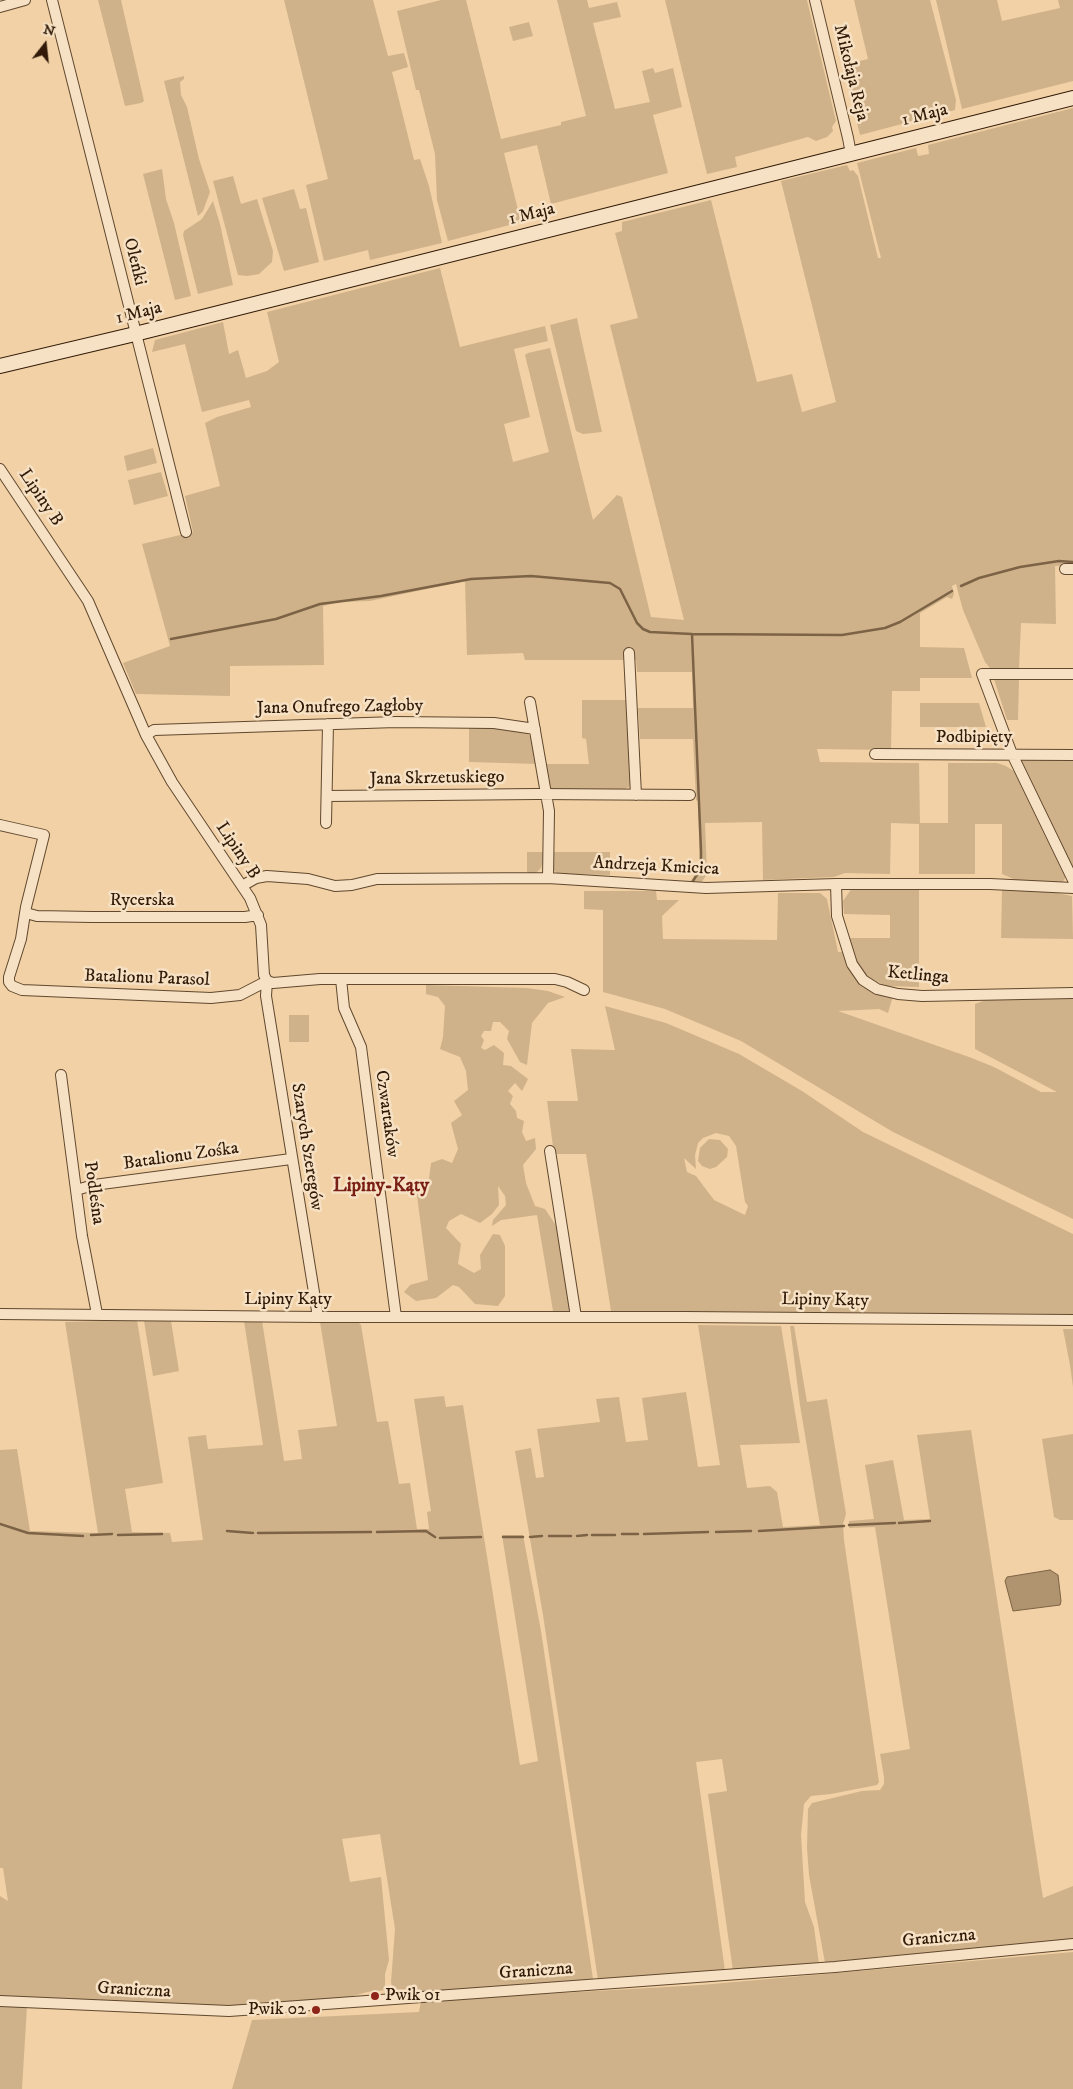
<!DOCTYPE html>
<meta charset="utf-8">
<style>
body{margin:0}
#map{position:relative;width:1073px;height:2089px;overflow:hidden;background:#f1d1a5;font-family:"IM FELL DW Pica",serif}
canvas{display:block}
.north{position:absolute;left:20px;top:20px;width:50px;height:50px;-webkit-text-stroke:4px #f6e1c4;paint-order:stroke;rotate:16deg;font-size:14px;font-weight:700;line-height:20px;text-align:center;color:#311a07}
.north::after{content:'';display:block;margin:auto;width:18px;height:22px;background:#311a07;clip-path:polygon(50% 0,100% 100%,50% 72%,0 100%)}
</style>
<div id="map">
<canvas width="1073" height="2089"></canvas>
<div class="north">N</div>
</div>
<script>
const context = document.querySelector('canvas').getContext('2d');
context.lineJoin = 'round';
function fillPath(path, color) { context.fillStyle = color; context.fill(path, 'evenodd'); }
const toPath = rows => new Path2D(rows.map(r => 'M' + r).join(''));
function trace(path, color, width, dash) { context.strokeStyle = color; context.lineWidth = width; context.lineCap = dash ? 'butt' : 'round'; context.setLineDash(dash || []); context.stroke(path); }
function label(font, color, halo, rows, align = 'center') {
  context.font = font + ' "IM FELL DW Pica",serif'; context.lineWidth = 5; context.setLineDash([]); context.textBaseline = 'middle'; context.strokeStyle = halo; context.fillStyle = color; for (const [text, x, y, turn = 0] of rows) {
    context.save(); context.translate(x, y); context.rotate((+turn || 0) * Math.PI / 180); context.textAlign = isNaN(turn) ? turn : align; if (halo) context.strokeText(text, 0, 0); context.fillText(text, 0, 0); context.restore();
  }
}
const green = toPath([
 [98,0,121,0,144,101,141,103,125,106],
 [284,0,373,0,388,56,404,53,408,67,392,72,414,160,420,159,429,186,442,243,370,260,368,250,324,261,306,185,328,179],
 [441,0,466,0,501,139,561,125,561,122,586,116,557,0,587,0,589,8,617,2,621,17,593,23,615,109,650,102,642,71,653,68,655,73,673,68,682,107,653,115,668,173,551,204,537,145,504,153,521,222,448,241,437,200,435,154,419,90,416,90,397,11],
 [665,0,807,0,836,121,832,127,833,131,827,137,816,141,808,137,735,157,737,167,707,174],
 [854,0,930,0,956,100,955,110,860,135,843,65,868,59],
 [936,0,997,0,1002,21,1060,8,1058,0,1073,0,1073,81,962,109],
 [529,22,533,36,513,41,509,27],
 [184,76,184,79,180,82,181,95,187,107,199,159,210,192,203,211,198,216,164,81],
 [1073,108,1073,565,1055,566,1056,624,1021,623,1019,668,990,668,985,662,963,610,956,584,952,586,954,594,952,599,947,597,920,613,920,647,964,648,972,678,920,678,920,691,892,691,891,750,817,749,820,762,919,763,920,823,948,823,948,763,997,763,1006,766,1018,774,1066,876,1062,884,1018,881,1002,874,1002,824,975,824,975,874,919,874,919,824,891,823,890,874,845,873,834,877,763,880,762,822,705,823,707,874,701,883,690,882,700,868,698,801,696,800,693,739,640,739,638,708,693,708,692,672,637,672,636,660,525,660,523,653,467,655,465,581,370,601,340,602,323,606,324,665,230,666,230,696,136,694,123,663,170,646,142,544,193,532,185,496,220,486,205,423,217,417,251,407,249,400,202,412,185,344,152,352,155,340,223,322,229,354,238,350,246,378,267,371,279,362,267,312,440,268,460,347,545,326,548,341,514,349,530,417,504,424,513,462,549,452,525,355,528,353,550,348,593,520,617,495,622,497,651,617,684,620,610,325,638,318,615,233,622,231,622,222,711,200,757,382,792,374,802,412,836,402,781,181,847,165,850,171,853,170,858,176,878,258,881,258,857,163,916,148,918,156,929,154,928,145],
 [162,169,166,199,174,223,191,296,175,300,143,174],
 [233,176,241,204,257,199,273,251,272,262,259,274,247,276,238,275,213,181],
 [294,189,300,209,306,208,319,262,284,271,262,198],
 [213,201,220,224,233,285,198,294,183,235,184,231,202,219],
 [577,318,580,333,602,432,583,434,576,431,550,325],
 [153,448,157,463,127,471,124,456],
 [161,472,168,496,134,505,128,480],
 [994,679,1019,679,1018,720,1007,720],
 [582,700,627,700,631,783,629,787,623,790,554,791,549,789,545,764,589,764,586,739,582,738],
 [920,703,979,703,986,727,920,727],
 [469,726,523,729,532,738,539,764,469,762],
 [1022,757,1073,757,1073,871,1021,762],
 [527,852,546,852,541,868,535,874,527,876],
 [552,852,610,852,610,875,560,874,554,871,551,863],
 [852,888,919,888,919,987,886,986,871,979,859,970,849,938,890,938,890,915,844,914,843,901],
 [1002,890,1052,892,1072,896,1073,939,1001,938],
 [584,891,656,891,657,900,679,900,662,916,663,939,777,940,778,893,820,893,827,899,838,952,844,952,850,966,893,996,888,1013,879,1009,838,1011,969,1057,994,1067,1041,1092,1057,1092,975,1049,975,1004,986,1000,1073,996,1073,1219,893,1132,741,1041,665,1009,603,992,603,910,584,909],
 [426,985,527,988,548,991,565,997,548,1003,532,1023,527,1065,520,1062,507,1039,509,1031,500,1022,493,1022,491,1031,484,1031,481,1036,484,1040,481,1048,485,1050,494,1045,504,1053,503,1065,511,1066,528,1079,522,1091,515,1083,508,1091,513,1096,510,1104,516,1111,517,1118,524,1121,522,1132,526,1141,535,1138,536,1149,523,1165,526,1183,535,1206,545,1209,557,1227,570,1309,568,1311,553,1311,537,1215,501,1220,492,1226,493,1220,506,1205,505,1196,498,1186,499,1205,492,1214,480,1223,461,1214,449,1221,446,1228,461,1244,458,1264,474,1273,481,1269,480,1255,493,1234,500,1235,505,1246,505,1296,498,1306,475,1304,459,1287,453,1285,436,1298,416,1301,404,1292,410,1285,428,1280,416,1188,428,1186,431,1163,442,1159,452,1163,458,1149,451,1123,462,1115,454,1101,468,1090,466,1071,460,1057,440,1049,443,1037,445,1006,438,997,426,994],
 [605,1006,666,1023,739,1054,802,1091,863,1132,1073,1234,1073,1314,611,1311,586,1154,554,1154,547,1101,578,1101,571,1049,615,1050],
 [716,1133,729,1136,736,1146,745,1202,748,1206,745,1215,714,1200,696,1176,687,1172,684,1158,696,1169,695,1155,698,1143,703,1138],
 [289,1015,309,1015,309,1042,289,1042],
 [709,1139,720,1140,728,1149,727,1157,716,1167,710,1169,702,1166,698,1161,700,1148],
 [137,1320,163,1483,125,1489,132,1532,170,1533,172,1542,203,1540,188,1437,206,1435,208,1449,263,1445,244,1321,262,1321,284,1461,302,1459,298,1430,337,1426,320,1322,358,1322,361,1325,377,1422,388,1421,399,1484,410,1483,417,1529,429,1529,427,1512,431,1511,414,1399,444,1396,446,1407,463,1405,520,1765,538,1761,502,1535,523,1535,541,1631,593,1979,573,1981,573,1983,401,1993,393,1990,391,1982,395,1929,380,1834,342,1839,350,1882,381,1877,389,1960,385,1974,385,1990,367,1992,346,1998,230,2006,0,1997,0,1896,8,1901,3,1868,0,1868,0,1450,17,1449,30,1531,98,1533,65,1322],
 [144,1321,171,1321,179,1371,153,1376],
 [698,1325,781,1326,800,1443,740,1445,747,1488,770,1486,777,1492,783,1527,820,1525,800,1405,790,1326,794,1326,807,1402,827,1399,846,1514,843,1524,844,1540,879,1782,877,1785,831,1794,811,1796,804,1804,801,1835,805,1902,814,1927,819,1964,733,1971,708,1794,727,1791,722,1759,696,1762,725,1971,598,1980,543,1615,515,1451,531,1448,536,1478,544,1477,537,1429,600,1422,596,1399,619,1397,626,1442,648,1440,642,1398,686,1392,698,1467,720,1465],
 [1063,1329,1073,1329,1073,1387,1070,1365],
 [971,1430,1043,1898,1073,1886,1073,1939,825,1963,809,1875,807,1848,808,1809,812,1803,862,1791,880,1790,884,1784,884,1777,880,1754,910,1749,875,1527,849,1528,849,1521,874,1519,865,1465,893,1460,904,1520,930,1519,917,1435],
 [1073,1434,1073,1520,1060,1520,1054,1517,1042,1439],
 [1073,1952,1073,2089,232,2089,252,2020,419,2012,421,2001,701,1985],
 [0,2005,27,2006,22,2089,0,2089]
]);
const water = toPath([
 [1050,1570,1058,1575,1061,1601,1060,1605,1013,1611,1005,1581,1007,1577,1050,1570]
]);
const stream = toPath([
 [961,586,979,578,1020,567,1059,561,1073,562],
 [692,634,701,851,701,868,693,881],
 [171,639,276,619,320,604,381,596,471,579,531,576,610,583,620,589,637,623,643,629,650,632,692,634,842,635,885,628,900,622,952,591],
 [899,1523,930,1521],
 [0,1524,28,1533,83,1536],
 [849,1525,895,1523],
 [227,1531,253,1533],
 [759,1531,844,1526],
 [377,1532,426,1531,435,1537],
 [716,1532,751,1531],
 [258,1533,371,1532],
 [622,1534,638,1534],
 [644,1534,708,1532],
 [91,1535,112,1534],
 [118,1535,162,1534],
 [592,1535,615,1535],
 [549,1536,571,1536],
 [577,1536,587,1535],
 [503,1537,523,1537],
 [530,1537,542,1536],
 [440,1538,481,1537]
]);
const street = toPath([
 [52,0,186,532],
 [815,0,848,138,851,154],
 [0,7,25,0],
 [0,469,88,601,146,735,172,782,250,898,261,925,264,975,267,981],
 [1065,569,1073,569],
 [629,653,636,795],
 [1073,674,982,674,1012,754,1073,880],
 [530,702,549,811,548,878],
 [146,735,154,730,396,722,494,723,535,729],
 [875,754,1073,755],
 [327,796,537,794,690,795],
 [326,823,328,724],
 [0,825,44,835,26,907,21,939,9,977,9,982,12,986,22,990,211,998,240,995,267,981],
 [836,884,837,916,852,964,863,980,877,989,898,994,922,996,1073,993],
 [242,886,256,878,267,876,308,879,335,886,352,885,377,879,548,878,706,888,836,884,990,884,1073,888],
 [26,913,37,916,92,917,245,917,258,915],
 [341,979,344,1008,361,1047,396,1317],
 [267,981,266,996,318,1317],
 [267,981,273,983,320,979,555,979,567,982,584,990],
 [61,1075,82,1236,97,1314],
 [550,1151,576,1317],
 [76,1190,94,1185,291,1159],
 [0,1314,318,1317,685,1317,1073,1320],
 [0,2001,229,2011,835,1967,1073,1944]
]);
const secondary = toPath([
 [0,366,135,334,1073,98]
]);
const markers = [
 [375,1996,5,"#8f2418"],
 [316,2010,5,"#8f2418"]
];
const streetNames = [
 ["Mikołaja Reja",850,73,76],
 ["1 Maja",925,116,-14],
 ["1 Maja",532,215,-14],
 ["Oleńki",134,262,76],
 ["1 Maja",139,314,-14],
 ["Lipiny B",40,498,56],
 ["Jana Onufrego Zagłoby",340,708,-1],
 ["Podbipięty",974,738],
 ["Jana Skrzetuskiego",437,779,-1],
 ["Lipiny B",237,851,56],
 ["Andrzeja Kmicica",656,867,3],
 ["Rycerska",142,901],
 ["Ketlinga",918,976,5],
 ["Batalionu Parasol",147,979,2],
 ["Czwartaków",386,1114,82],
 ["Szarych Szeregów",306,1147,81],
 ["Batalionu Zośka",181,1157,-8],
 ["Podleśna",93,1193,82],
 ["Lipiny Kąty",288,1300],
 ["Lipiny Kąty",825,1301,1],
 ["Graniczna",939,1939,-5],
 ["Graniczna",536,1972,-4],
 ["Graniczna",134,1991,3]
];
const poiNames = [
 ["Pwik 01",385,1996],
 ["Pwik 02",306,2010,"right"]
];
const neighbourhoodNames = [
 ["Lipiny-Kąty",381,1187]
];
fillPath(green, '#d0b28a');
fillPath(water, '#b0936f');
trace(water, '#7d6345', 1);
trace(stream, '#7d6345', 2.5);
trace(street, '#61482e', 12);
trace(secondary, '#311a07', 16);
trace(street, '#f6e1c4', 10);
trace(secondary, '#f6e1c4', 14);
for (const [x, y, r, color] of markers) { const dot = new Path2D(); dot.arc(x, y, r, 0, 2 * Math.PI); context.fillStyle = color; context.fill(dot); trace(dot, '#f6e1c4', 2); }
label('18px', '#311a07', '#f6e1c4', streetNames);
label('18px', '#311a07', '#f6e1c4', poiNames, 'left');
label('bold 19px', '#7a1f14', '#f6e1c4', neighbourhoodNames);
</script>
